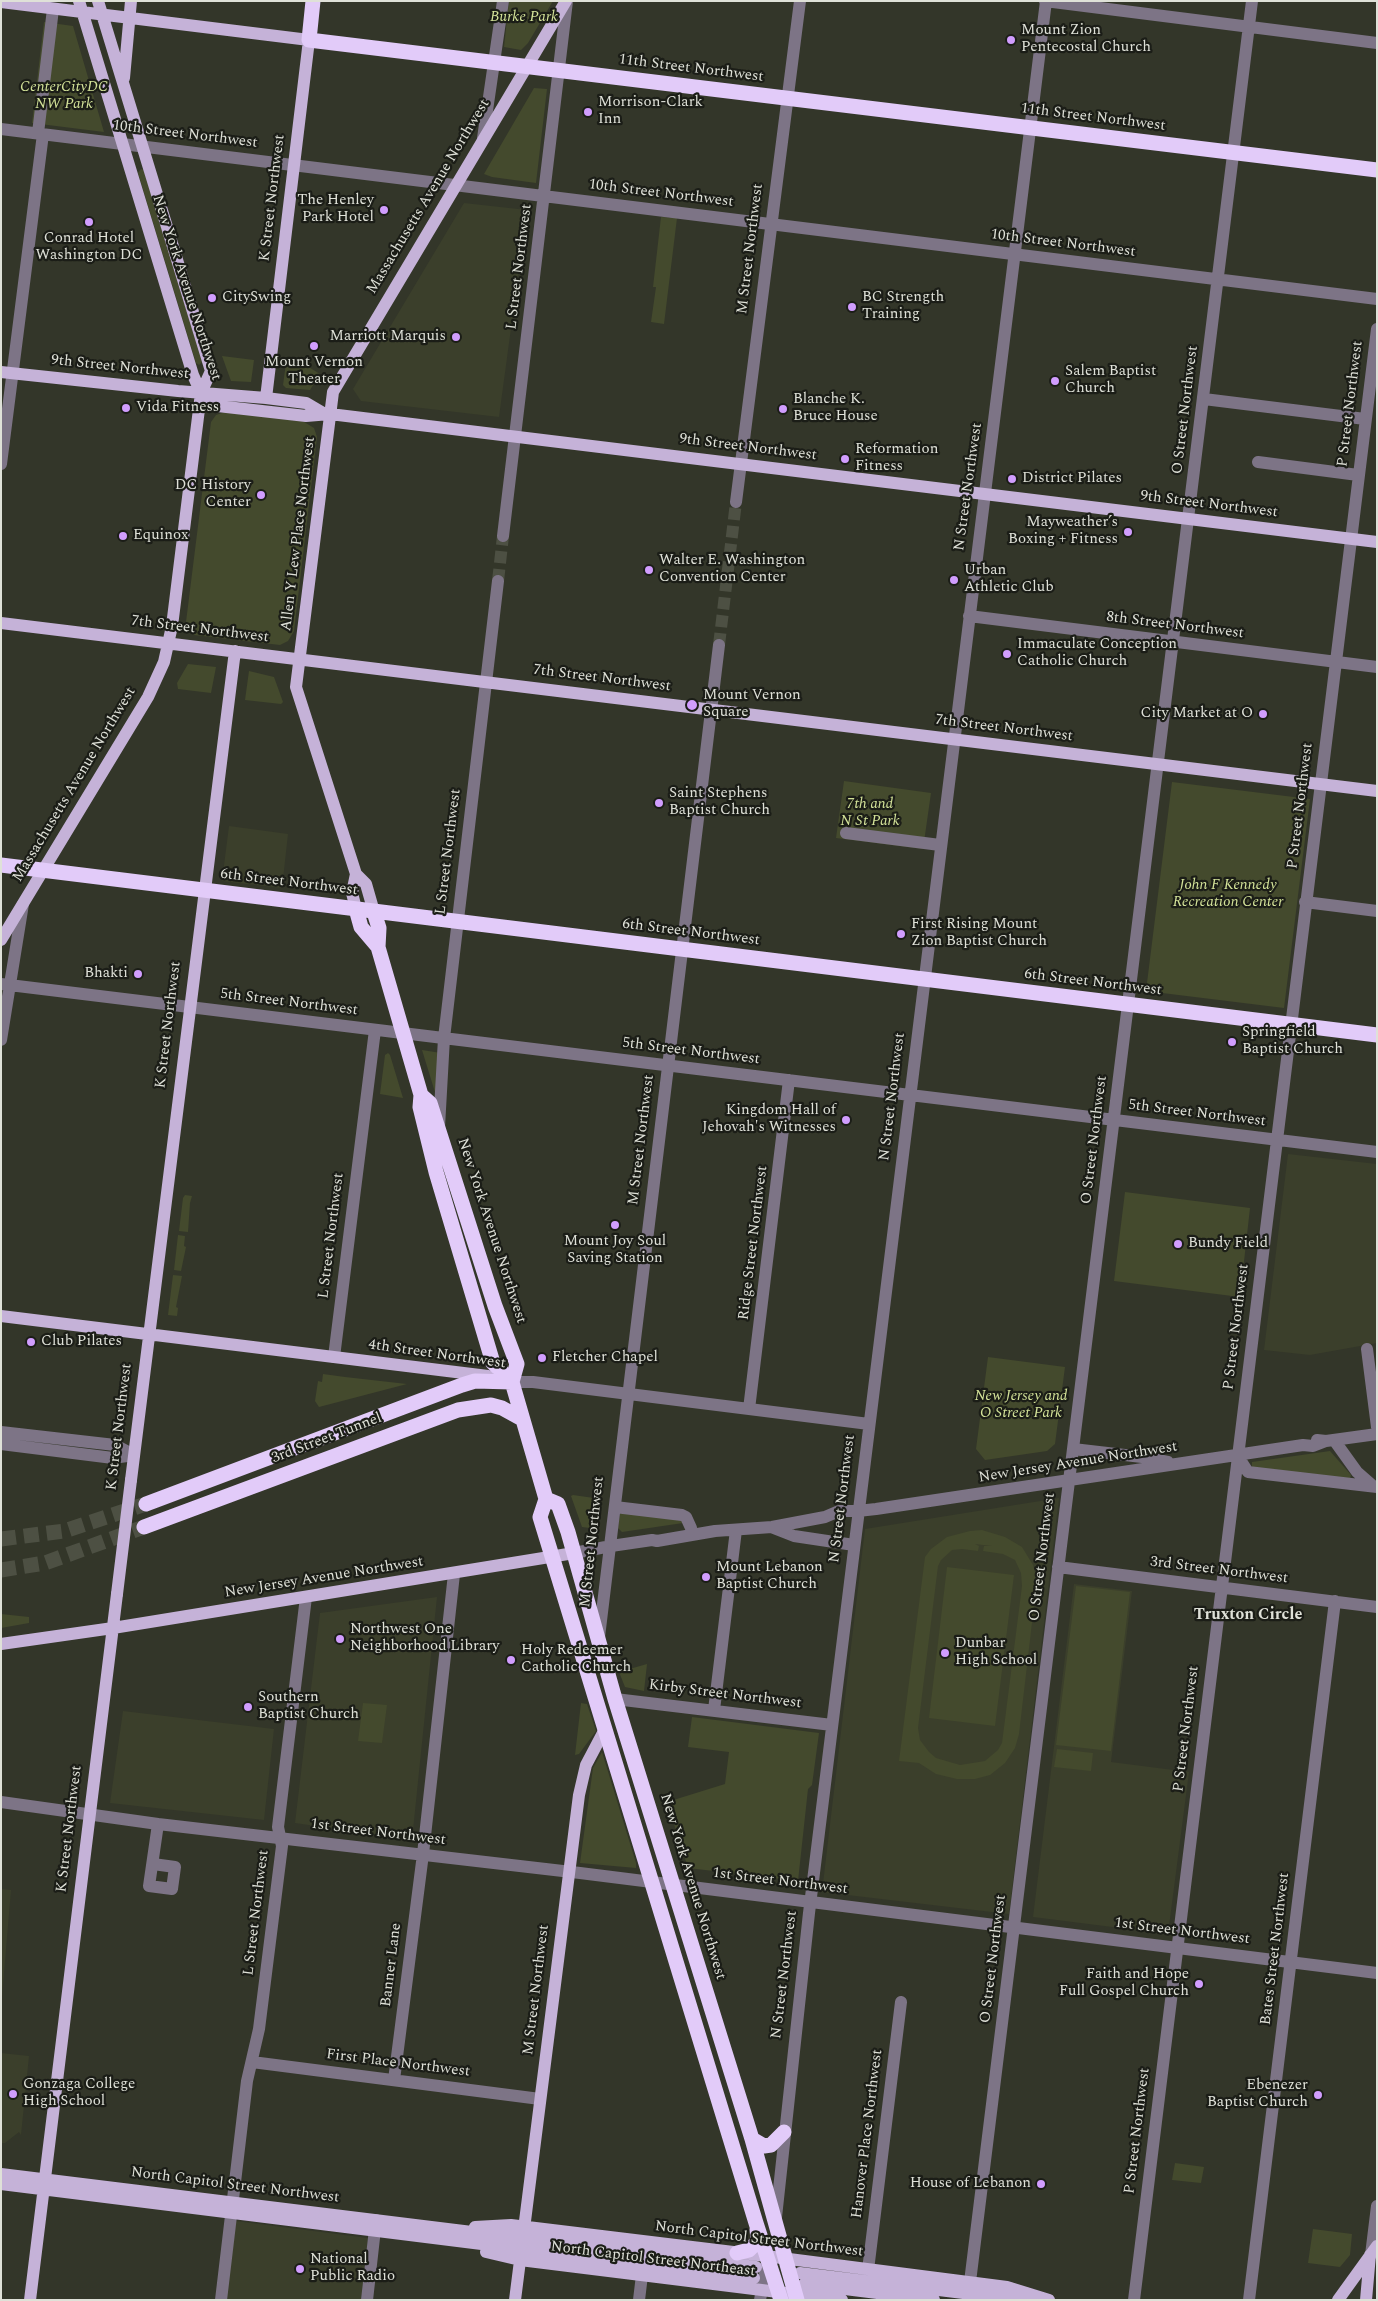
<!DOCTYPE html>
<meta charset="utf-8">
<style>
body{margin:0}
#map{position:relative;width:1378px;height:2301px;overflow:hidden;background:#333629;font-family:Spectral,serif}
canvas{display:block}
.frame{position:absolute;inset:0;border:2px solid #dfe1d8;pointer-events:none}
</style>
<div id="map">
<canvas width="1378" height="2301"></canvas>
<div class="frame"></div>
</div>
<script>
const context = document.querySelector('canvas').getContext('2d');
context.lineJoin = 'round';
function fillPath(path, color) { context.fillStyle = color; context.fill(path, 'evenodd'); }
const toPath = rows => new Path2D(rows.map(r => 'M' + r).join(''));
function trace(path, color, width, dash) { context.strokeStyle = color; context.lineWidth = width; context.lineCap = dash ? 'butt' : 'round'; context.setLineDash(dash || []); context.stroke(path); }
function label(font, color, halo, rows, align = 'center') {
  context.font = font + ' Spectral,serif'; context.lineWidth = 4.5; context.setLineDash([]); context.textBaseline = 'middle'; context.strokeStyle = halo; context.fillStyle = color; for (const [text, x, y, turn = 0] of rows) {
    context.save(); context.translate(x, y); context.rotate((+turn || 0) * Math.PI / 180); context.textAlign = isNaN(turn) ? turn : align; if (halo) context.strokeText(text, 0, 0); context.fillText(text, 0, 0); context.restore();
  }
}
const built = toPath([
 [464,203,527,210,499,417,361,401,353,389],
 [229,826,288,834,282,888,222,881],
 [1288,1154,1377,1164,1377,1343,1310,1355,1264,1350],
 [1059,1498,1009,1914,822,1892,865,1529],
 [1074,1584,1132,1591,1111,1762,1189,1772,1168,1934,1033,1917],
 [437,1597,412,1840,295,1823,320,1613],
 [123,1711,274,1729,264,1820,110,1803],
 [1,1889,11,1890,1,2009],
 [1,2053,29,2056,21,2135,19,2132,5,2143,1,2143],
 [236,2221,368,2238,361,2300,226,2300]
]);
const green = toPath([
 [509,1,553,1,528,43,521,50,504,47],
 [44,22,73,26,104,132,32,123],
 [534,88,547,89,536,183,492,177,484,174],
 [141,169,144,170,202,362,199,365,196,363,138,173],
 [661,217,677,218,664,324,651,322,656,287,653,287],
 [222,356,254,360,251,382,231,381],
 [286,363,307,366,320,374,310,390,286,388,283,385],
 [225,412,301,420,314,428,317,437,294,631,288,641,280,645,194,635,189,630,186,622,211,422,216,415],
 [188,664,216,667,211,693,178,689,177,683],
 [249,671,274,677,283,702,281,704,245,700],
 [844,781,931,793,923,849,836,838],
 [1172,782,1310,799,1284,1008,1146,991],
 [422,1050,441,1053,438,1102],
 [388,1053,390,1055,403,1098,380,1094,385,1055],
 [1125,1192,1250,1208,1240,1297,1114,1281],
 [185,1195,192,1196,190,1203,188,1232,179,1231,183,1198],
 [178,1235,185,1236,184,1246,186,1247,181,1271,174,1270],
 [173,1275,182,1276,176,1307,178,1308,177,1316,168,1315],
 [988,1357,1065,1367,1055,1444,1047,1451,985,1460,976,1449],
 [323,1374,345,1377,407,1384,319,1407,315,1401,318,1381,322,1382],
 [1330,1451,1351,1475,1350,1479,1252,1467,1252,1462],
 [573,1495,601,1499,598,1529,582,1527,571,1496],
 [620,1513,683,1519,683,1523,622,1532,618,1528],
 [982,1530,1005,1537,1022,1547,1033,1565,1037,1580,1019,1734,1015,1748,1005,1763,990,1775,975,1779,957,1779,936,1774,919,1763,899,1761,925,1557,931,1549,947,1537,970,1531],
 [975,1544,992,1546,984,1546,983,1551,1003,1554,1015,1560,1021,1573,1022,1586,1002,1743,998,1750,985,1761,960,1765,936,1758,929,1752,920,1740,918,1728,938,1566,941,1560,952,1550,962,1549,978,1551,979,1546],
 [947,1567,1014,1575,995,1726,929,1718],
 [1076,1586,1130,1592,1111,1751,1056,1745],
 [1,1614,29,1617,29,1623,1,1628],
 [647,1664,644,1691,625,1687,619,1672],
 [363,1703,387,1705,382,1743,358,1741],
 [581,1703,587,1704,596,1731,579,1754,575,1755],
 [692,1717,819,1733,812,1785,808,1789,798,1881,688,1868,667,1802,725,1784,729,1752,688,1747],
 [1057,1749,1093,1753,1091,1771,1054,1767],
 [602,1752,636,1863,636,1868,580,1863,593,1768],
 [1175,2163,1204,2167,1201,2183,1172,2180],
 [1313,2229,1352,2234,1350,2255,1340,2267,1308,2263]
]);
const minorTunnel = toPath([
 [498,581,503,536],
 [719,645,736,502]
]);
const highwayTunnel = toPath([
 [1,1539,64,1531,146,1504],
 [1,1570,45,1563,144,1527]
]);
const minor = toPath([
 [1045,1,1377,43],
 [1,129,1377,299],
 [38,133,53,9],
 [483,138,503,1],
 [1204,399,1365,419],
 [1258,462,1358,475],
 [1,464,43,134],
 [736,502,800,1],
 [503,536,567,1],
 [969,616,1377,667],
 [846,833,940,845],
 [1305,902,1377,911],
 [1,984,1377,1152],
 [1,1040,23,904],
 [439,1127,444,1038,498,581],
 [1367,1349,1377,1427],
 [334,1357,375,1030],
 [512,1382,533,1382,869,1424],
 [749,1409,789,1080],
 [1,1432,115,1445,134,1455],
 [1317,1440,1326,1441,1377,1434],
 [1334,1440,1357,1472,1373,1486],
 [1,1444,113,1458,134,1455],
 [1073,1449,1142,1457,1168,1462],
 [1237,1455,1248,1472,1377,1487],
 [615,1507,682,1515,686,1517,691,1528],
 [771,1527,794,1536,854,1545],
 [574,1553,611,1546,652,1540,657,1541,715,1531,772,1527,825,1517,839,1511,858,1511,876,1509,1303,1445,1313,1446,1326,1441],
 [1058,1567,1377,1607],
 [599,1637,719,645],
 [615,1699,832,1725],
 [714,1710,736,1530],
 [1,1802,158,1824,580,1873,1377,1973],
 [153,1864,175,1867,172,1889,149,1886,158,1824],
 [252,2062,540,2099],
 [394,2080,423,1854,454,1574],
 [776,2217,809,1913,1046,1],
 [1371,2255,1377,2206],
 [868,2270,901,2002],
 [970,2282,1252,1],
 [221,2300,247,2081,259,2029,282,1846,278,1827,306,1597],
 [367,2300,376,2220],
 [639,2300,642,2275],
 [760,2300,768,2257],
 [1134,2300,1377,329],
 [1249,2300,1335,1601]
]);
const major = toPath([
 [79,1,193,375,201,393],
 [1,2,309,40,266,398],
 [124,78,131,1],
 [1,372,178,391,266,398,306,403,323,413],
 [200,404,306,416,330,414,1377,542],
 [1,623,1377,791],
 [356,874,352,893,356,909],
 [374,912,366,884,356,874,296,687,333,392,566,1],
 [1,940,148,697,164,662,172,626,201,393,211,371,98,1],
 [1,1316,488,1376],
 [131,1480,235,651],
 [1,1644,113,1628,574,1553],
 [1,2174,756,2267],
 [1,2184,754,2278],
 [475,2227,511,2225,758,2255,1007,2287,1049,2300],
 [486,2252,520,2260,842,2300],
 [800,2273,1020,2300],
 [804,2284,934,2300],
 [30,2300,117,1594],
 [515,2300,579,1795,586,1765,605,1729],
 [1338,2300,1377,2246],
 [1366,2300,1370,2255]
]);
const highway = toPath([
 [313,1,309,40,1377,170],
 [1,865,1377,1035],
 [356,909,361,927,378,947],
 [374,912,379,928,378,947,421,1095,420,1107,436,1172,493,1363,512,1382,546,1499,540,1517,756,2223,781,2300],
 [421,1095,430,1103,495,1306,517,1364,512,1382],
 [546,1499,558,1504,568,1532,615,1699,752,2139,797,2300],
 [146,1504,462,1385,475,1381,512,1382],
 [144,1527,458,1410,491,1405,502,1408,522,1419],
 [752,2139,764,2146,771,2145,784,2132],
 [737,2253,749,2250,758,2241,757,2229]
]);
const majorBridge = toPath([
 [117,1594,131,1480]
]);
const markers = [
 [1011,40,5,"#d19dfe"],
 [588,112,5,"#d19dfe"],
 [384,210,5,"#d19dfe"],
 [89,222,5,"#d19dfe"],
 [212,298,5,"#d19dfe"],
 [852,307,5,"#d19dfe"],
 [456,337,5,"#d19dfe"],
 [314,346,5,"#d19dfe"],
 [1055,381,5,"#d19dfe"],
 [126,408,5,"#d19dfe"],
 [783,409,5,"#d19dfe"],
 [845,459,5,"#d19dfe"],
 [1012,479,5,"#d19dfe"],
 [261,495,5,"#d19dfe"],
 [1128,532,5,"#d19dfe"],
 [123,536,5,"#d19dfe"],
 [649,570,5,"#d19dfe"],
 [954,580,5,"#d19dfe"],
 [1007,654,5,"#d19dfe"],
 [692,705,6,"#d19dfe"],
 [1263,714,5,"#d19dfe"],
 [659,803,5,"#d19dfe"],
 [901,934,5,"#d19dfe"],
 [138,974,5,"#d19dfe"],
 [1232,1042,5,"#d19dfe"],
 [846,1120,5,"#d19dfe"],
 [615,1225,5,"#d19dfe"],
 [1178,1244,5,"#d19dfe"],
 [31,1342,5,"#d19dfe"],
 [542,1358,5,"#d19dfe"],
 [706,1577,5,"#d19dfe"],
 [340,1639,5,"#d19dfe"],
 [945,1653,5,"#d19dfe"],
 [511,1660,5,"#d19dfe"],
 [248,1707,5,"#d19dfe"],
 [1199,1984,5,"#d19dfe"],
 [13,2094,5,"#d19dfe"],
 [1318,2095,5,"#d19dfe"],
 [1041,2184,5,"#d19dfe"],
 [300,2269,5,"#d19dfe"]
];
const parkNames = [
 ["Burke Park",524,18],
 ["CenterCityDC",64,88],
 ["NW Park",64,105],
 ["7th and",870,805],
 ["N St Park",870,822],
 ["John F Kennedy",1228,886],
 ["Recreation Center",1228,903],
 ["New Jersey and",1021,1397],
 ["O Street Park",1021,1414]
];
const poiNames = [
 ["Mount Zion",1021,31],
 ["Pentecostal Church",1021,48],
 ["Morrison-Clark",598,103],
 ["Inn",598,120],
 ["The Henley",374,201,"right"],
 ["Park Hotel",374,218,"right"],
 ["Conrad Hotel",89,239,"center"],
 ["Washington DC",89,256,"center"],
 ["CitySwing",222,298],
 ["BC Strength",862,298],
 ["Training",862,315],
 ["Marriott Marquis",446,337,"right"],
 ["Mount Vernon",314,363,"center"],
 ["Theater",314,380,"center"],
 ["Salem Baptist",1065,372],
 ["Church",1065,389],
 ["Blanche K.",793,400],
 ["Bruce House",793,417],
 ["Vida Fitness",136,408],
 ["Reformation",855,450],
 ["Fitness",855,467],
 ["District Pilates",1022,479],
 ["DC History",251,486,"right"],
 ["Center",251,503,"right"],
 ["Mayweather’s",1118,523,"right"],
 ["Boxing + Fitness",1118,540,"right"],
 ["Equinox",133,536],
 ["Walter E. Washington",659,561],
 ["Convention Center",659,578],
 ["Urban",964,571],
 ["Athletic Club",964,588],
 ["Immaculate Conception",1017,645],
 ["Catholic Church",1017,662],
 ["Mount Vernon",703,696],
 ["Square",703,713],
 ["City Market at O",1253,714,"right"],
 ["Saint Stephens",669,794],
 ["Baptist Church",669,811],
 ["First Rising Mount",911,925],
 ["Zion Baptist Church",911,942],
 ["Bhakti",128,974,"right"],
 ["Springfield",1242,1033],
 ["Baptist Church",1242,1050],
 ["Kingdom Hall of",836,1111,"right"],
 ["Jehovah's Witnesses",836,1128,"right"],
 ["Mount Joy Soul",615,1242,"center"],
 ["Saving Station",615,1259,"center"],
 ["Bundy Field",1188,1244],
 ["Club Pilates",41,1342],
 ["Fletcher Chapel",552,1358],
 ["Mount Lebanon",716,1568],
 ["Baptist Church",716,1585],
 ["Northwest One",350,1630],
 ["Neighborhood Library",350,1647],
 ["Dunbar",955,1644],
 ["High School",955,1661],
 ["Holy Redeemer",521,1651],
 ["Catholic Church",521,1668],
 ["Southern",258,1698],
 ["Baptist Church",258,1715],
 ["Faith and Hope",1189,1975,"right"],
 ["Full Gospel Church",1189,1992,"right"],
 ["Gonzaga College",23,2085],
 ["High School",23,2102],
 ["Ebenezer",1308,2086,"right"],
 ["Baptist Church",1308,2103,"right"],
 ["House of Lebanon",1031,2184,"right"],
 ["National",310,2260],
 ["Public Radio",310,2277]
];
const streetNames = [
 ["11th Street Northwest",691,69,7],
 ["11th Street Northwest",1093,118,7],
 ["10th Street Northwest",185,135,7],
 ["10th Street Northwest",661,194,7],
 ["Massachusetts Avenue Northwest",429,197,-59],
 ["K Street Northwest",273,198,-83],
 ["10th Street Northwest",1063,244,7],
 ["M Street Northwest",751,249,-83],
 ["L Street Northwest",520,267,-83],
 ["New York Avenue Northwest",186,288,72],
 ["9th Street Northwest",120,368,6],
 ["P Street Northwest",1351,404,-83],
 ["O Street Northwest",1186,410,-83],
 ["9th Street Northwest",748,448,7],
 ["N Street Northwest",969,487,-82],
 ["9th Street Northwest",1209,505,7],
 ["Allen Y Lew Place Northwest",299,534,-83],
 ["8th Street Northwest",1175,626,7],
 ["7th Street Northwest",200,630,7],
 ["7th Street Northwest",602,679,7],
 ["7th Street Northwest",1004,729,7],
 ["Massachusetts Avenue Northwest",75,785,-59],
 ["P Street Northwest",1301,806,-83],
 ["L Street Northwest",449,852,-83],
 ["6th Street Northwest",289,883,7],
 ["6th Street Northwest",691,933,7],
 ["6th Street Northwest",1093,983,7],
 ["5th Street Northwest",289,1003,7],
 ["K Street Northwest",169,1025,-83],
 ["5th Street Northwest",691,1052,7],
 ["N Street Northwest",893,1097,-83],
 ["5th Street Northwest",1197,1114,7],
 ["M Street Northwest",642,1140,-83],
 ["O Street Northwest",1095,1140,-83],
 ["New York Avenue Northwest",491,1231,72],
 ["L Street Northwest",332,1236,-83],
 ["Ridge Street Northwest",754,1243,-83],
 ["P Street Northwest",1237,1327,-83],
 ["4th Street Northwest",437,1355,8],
 ["K Street Northwest",120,1427,-83],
 ["3rd Street Tunnel",327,1439,-21],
 ["New Jersey Avenue Northwest",1078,1463,-9],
 ["N Street Northwest",843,1499,-83],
 ["M Street Northwest",593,1542,-84],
 ["O Street Northwest",1043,1557,-83],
 ["3rd Street Northwest",1219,1571,7],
 ["New Jersey Avenue Northwest",324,1578,-9],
 ["Kirby Street Northwest",725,1695,7],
 ["P Street Northwest",1187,1729,-83],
 ["K Street Northwest",70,1829,-83],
 ["1st Street Northwest",378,1833,7],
 ["1st Street Northwest",780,1882,7],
 ["New York Avenue Northwest",692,1887,73],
 ["L Street Northwest",257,1913,-83],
 ["1st Street Northwest",1182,1932,7],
 ["Bates Street Northwest",1276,1949,-83],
 ["O Street Northwest",994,1959,-83],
 ["Banner Lane",392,1965,-83],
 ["N Street Northwest",785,1975,-83],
 ["M Street Northwest",537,1990,-83],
 ["First Place Northwest",398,2064,7],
 ["P Street Northwest",1138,2131,-83],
 ["Hanover Place Northwest",868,2134,-83],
 ["North Capitol Street Northwest",235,2186,7],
 ["North Capitol Street Northwest",759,2240,7],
 ["North Capitol Street Northeast",653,2260,7]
];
const neighbourhoodNames = [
 ["Truxton Circle",1248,1616]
];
fillPath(built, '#3b3f2b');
fillPath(green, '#444a2d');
trace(minorTunnel, '#4d5043', 12, [12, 6]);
trace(highwayTunnel, '#4d5043', 15, [15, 8]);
trace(minor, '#7d7486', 12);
trace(major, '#c5b2d8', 12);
trace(highway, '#e2cbf9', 15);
trace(majorBridge, '#c5b2d8', 12);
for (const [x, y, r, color] of markers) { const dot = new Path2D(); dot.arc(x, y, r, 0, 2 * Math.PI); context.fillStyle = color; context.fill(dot); trace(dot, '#1b1d17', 2); }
label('italic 15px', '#d4e399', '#1b1d17', parkNames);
label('15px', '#dfe1d8', '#1b1d17', poiNames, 'left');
label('15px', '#dfe1d8', '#1b1d17', streetNames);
label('bold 16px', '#dfe1d8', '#1b1d17', neighbourhoodNames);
</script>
